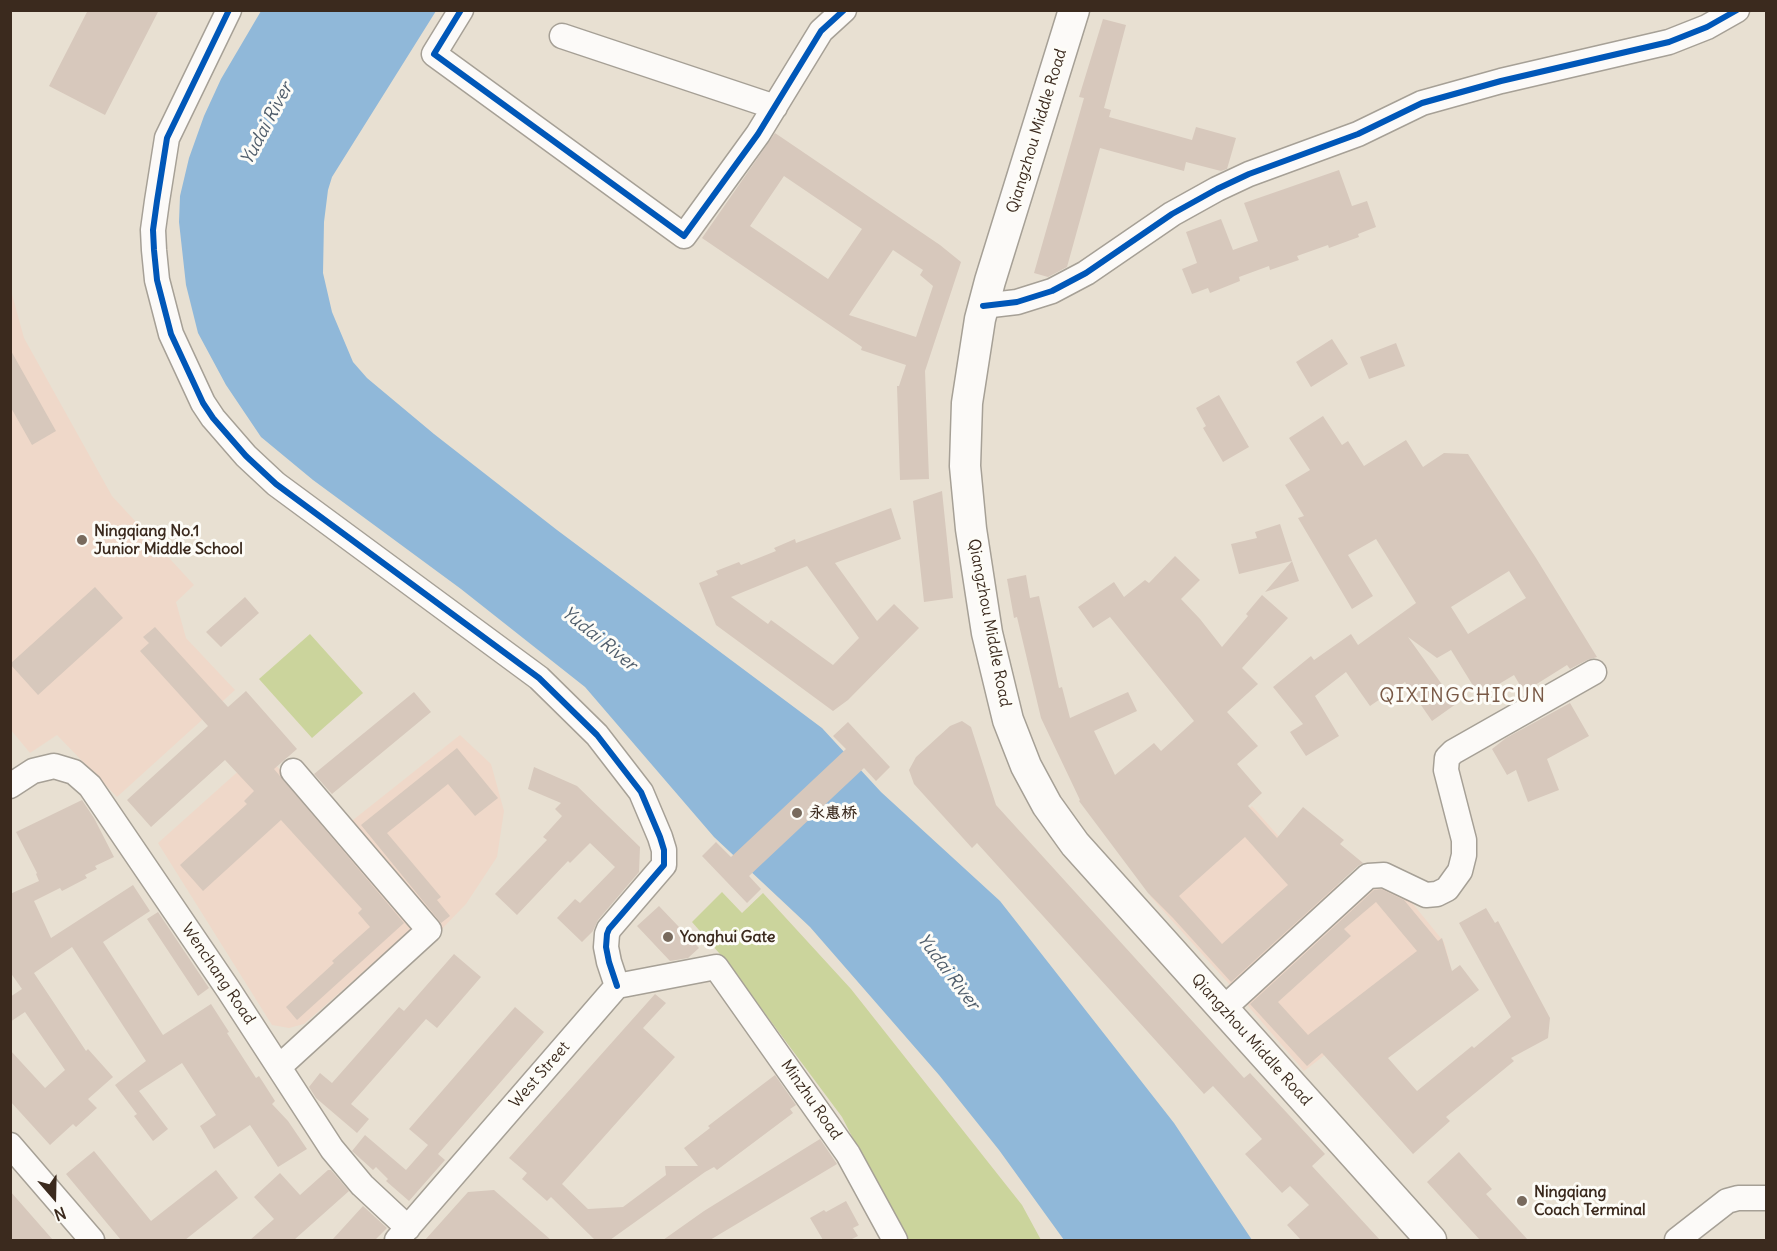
<!DOCTYPE html>
<meta charset="utf-8">
<style>
body{margin:0}
#map{position:relative;width:1777px;height:1251px;overflow:hidden;background:#e8e0d2;font-family:Delius,sans-serif}
canvas{display:block}
.frame{position:absolute;inset:0;border:12px solid #3b2a1e;pointer-events:none}
.north{position:absolute;left:24px;top:1167px;width:60px;height:60px;-webkit-text-stroke:4px #fdfcf7;paint-order:stroke;rotate:160deg;font-size:16px;font-weight:700;line-height:24px;text-align:center;color:#3b2a1e}
.north::after{content:'';display:block;margin:auto;width:21px;height:27px;background:#3b2a1e;clip-path:polygon(50% 0,100% 100%,50% 72%,0 100%)}
</style>
<div id="map">
<canvas width="1777" height="1251"></canvas>
<div class="frame"></div>
<div class="north">N</div>
</div>
<script>
const context = document.querySelector('canvas').getContext('2d');
context.lineJoin = 'round';
function fillPath(path, color) { context.fillStyle = color; context.fill(path, 'evenodd'); }
const toPath = rows => new Path2D(rows.map(r => 'M' + r).join(''));
function trace(path, color, width, dash) { context.strokeStyle = color; context.lineWidth = width; context.lineCap = dash ? 'butt' : 'round'; context.setLineDash(dash || []); context.stroke(path); }
function label(font, color, halo, rows, align = 'center') {
  context.font = font + ' Delius,"LXGW WenKai TC",sans-serif'; context.lineWidth = 6; context.setLineDash([]); context.textBaseline = 'middle'; context.strokeStyle = halo; context.fillStyle = color; for (const [text, x, y, turn = 0] of rows) {
    context.save(); context.translate(x, y); context.rotate((+turn || 0) * Math.PI / 180); context.textAlign = isNaN(turn) ? turn : align; if (halo) context.strokeText(text, 0, 0); context.fillText(text, 0, 0); context.restore();
  }
}
const built = toPath([
 [10,287,24,338,112,496,194,585,176,602,186,638,235,690,117,797,57,735,30,753,11,730],
 [460,735,491,764,504,811,497,857,466,904,438,933,348,824],
 [262,750,411,913,416,926,304,1024,289,1028,272,1025,158,843],
 [1252,806,1295,855,1305,847,1341,887,1230,985,1150,896],
 [1365,884,1400,888,1444,942,1449,960,1304,1071,1243,1000]
]);
const green = toPath([
 [310,634,363,693,312,738,259,679],
 [722,892,742,913,763,893,851,989,1022,1205,1041,1240,905,1240,842,1117,726,961,692,922]
]);
const water = toPath([
 [261,11,436,11,332,177,328,190,324,222,323,273,332,312,353,362,367,378,434,434,557,530,822,728,881,792,1000,901,1174,1123,1252,1240,1064,1240,999,1150,939,1075,810,927,714,837,585,687,461,589,313,480,261,437,226,385,198,333,186,285,179,222,180,196,189,158,204,116,221,79]
]);
const building = toPath([
 [88,10,159,10,105,115,49,86],
 [1103,19,1126,25,1104,108,1111,110,1109,117,1192,140,1196,127,1236,138,1227,169,1221,171,1186,162,1184,171,1100,148,1067,267,1048,277,1034,273,1084,98,1079,97],
 [775,133,940,245,961,262,925,371,929,479,900,480,897,386,899,386,906,365,861,350,862,347,702,238],
 [784,176,862,229,828,279,750,226],
 [893,250,923,270,920,275,933,286,916,337,849,315],
 [1339,170,1352,206,1367,201,1376,227,1358,234,1359,237,1329,248,1328,245,1297,256,1299,260,1270,270,1269,266,1239,277,1240,281,1210,293,1208,288,1192,294,1182,269,1197,263,1186,232,1221,219,1233,250,1258,241,1244,203],
 [1332,339,1348,364,1311,387,1296,362],
 [1396,343,1405,366,1369,379,1360,357],
 [10,349,56,431,32,445,10,406],
 [1219,395,1249,447,1223,462,1203,428,1206,426,1196,408],
 [1323,416,1342,445,1348,441,1364,466,1406,440,1423,467,1444,453,1468,454,1536,558,1597,657,1587,660,1570,669,1567,665,1524,692,1514,675,1484,693,1472,684,1451,650,1437,658,1408,637,1456,704,1432,721,1405,682,1370,706,1346,672,1315,696,1339,736,1306,756,1290,732,1303,724,1273,687,1311,656,1314,660,1351,634,1358,645,1416,603,1376,539,1348,555,1373,596,1352,609,1298,518,1304,516,1285,485,1310,470,1289,438],
 [1509,571,1526,598,1468,634,1451,607],
 [942,491,953,598,924,602,913,501],
 [891,508,901,539,835,563,877,621,894,604,919,628,848,700,833,711,716,625,699,583,718,575,716,571,739,562,741,565,776,551,774,548,795,539,796,543],
 [807,566,859,638,833,665,771,620,768,624,731,597],
 [1280,524,1292,561,1239,574,1231,544,1257,538,1255,532],
 [1175,556,1200,580,1181,599,1200,619,1222,647,1248,616,1246,614,1262,595,1288,618,1242,668,1258,684,1227,712,1258,746,1237,764,1262,793,1248,806,1277,838,1303,807,1344,840,1340,844,1363,863,1358,866,1231,982,1173,918,1148,893,1079,801,1080,800,1041,718,1017,617,1014,618,1007,579,1026,575,1030,598,1039,596,1059,688,1062,687,1070,718,1128,692,1137,711,1094,731,1115,775,1154,743,1161,751,1194,721,1110,617,1093,628,1078,607,1114,582,1124,597,1145,580,1149,583],
 [1245,837,1288,885,1222,944,1179,896],
 [1292,561,1299,581,1265,592],
 [95,587,123,618,38,695,10,664],
 [245,597,259,613,221,647,206,632],
 [155,627,228,707,246,691,297,749,274,769,404,923,297,1020,286,1007,334,963,332,961,370,927,358,913,362,909,281,820,203,891,180,865,247,804,244,801,254,791,225,760,151,827,127,800,208,726,140,651,149,643,143,637],
 [414,692,431,712,332,794,314,774],
 [1570,703,1589,736,1547,759,1559,790,1528,802,1516,770,1507,775,1492,749,1506,738],
 [962,721,971,727,996,805,1244,1078,1250,1073,1325,1154,1312,1166,1380,1240,1301,1240,1287,1225,1309,1205,1290,1186,1282,1193,1245,1154,1262,1139,1213,1086,1204,1094,977,843,972,848,914,784,909,770,916,757,950,726],
 [848,722,890,767,876,781,864,768,749,876,761,889,747,903,702,856,716,842,731,857,846,749,833,736],
 [457,748,498,798,475,816,448,784,387,833,441,897,437,900,450,916,441,923,361,825],
 [534,767,577,786,640,847,639,872,598,920,593,931,582,942,557,918,575,899,580,903,615,867,590,843,570,863,568,861,517,915,495,894,547,840,543,837,562,816,555,809,561,803,528,789],
 [82,800,94,818,114,857,95,866,97,869,85,875,87,878,62,891,60,888,34,901,51,938,133,885,150,911,103,942,163,1035,211,1004,229,1032,227,1033,256,1078,259,1076,275,1101,272,1104,288,1121,307,1149,278,1167,250,1125,214,1149,200,1126,216,1115,182,1063,139,1091,168,1129,153,1141,134,1116,137,1114,115,1085,146,1061,72,947,34,973,86,1051,88,1049,113,1077,88,1099,97,1108,76,1127,73,1124,50,1145,10,1101,10,1050,45,1088,65,1070,25,1012,10,1022,10,997,22,989,10,972,10,894,39,881,36,874,37,873,16,832],
 [1381,889,1404,900,1438,941,1442,938,1452,971,1460,965,1479,990,1388,1058,1417,1091,1472,1046,1474,1048,1511,1017,1459,923,1486,908,1495,923,1498,921,1550,1018,1548,1038,1511,1058,1514,1061,1446,1117,1450,1121,1413,1154,1322,1053,1307,1066,1250,1004,1374,890],
 [1376,902,1417,951,1308,1035,1278,1002,1351,936,1344,929],
 [659,906,699,948,688,958,670,961,637,926],
 [158,912,209,988,198,996,147,919],
 [454,954,481,977,437,1028,426,1019,351,1104,369,1119,357,1133,316,1098,309,1087,320,1073,332,1083,399,1007,404,1011],
 [655,994,666,1003,643,1028,675,1057,562,1184,588,1209,623,1207,666,1175,665,1166,698,1166,684,1148,710,1128,708,1126,775,1075,796,1105,790,1109,793,1113,717,1170,714,1167,705,1172,610,1240,595,1240,551,1197,547,1201,522,1179,527,1173,509,1158],
 [515,1007,544,1032,438,1154,445,1160,409,1201,386,1181,388,1179,376,1167,373,1170,352,1151,365,1135,406,1170,428,1145,409,1129],
 [820,1139,837,1164,710,1240,663,1240,704,1211],
 [94,1151,151,1221,216,1170,238,1198,185,1240,121,1240,66,1174],
 [1459,1152,1492,1189,1486,1194,1528,1240,1480,1240,1427,1182],
 [328,1170,331,1170,349,1191,294,1240,250,1240,274,1219,254,1197,280,1173,300,1195],
 [494,1190,551,1240,425,1240,468,1192],
 [10,1191,53,1240,10,1240],
 [846,1201,859,1225,853,1228,858,1236,850,1240,823,1240,810,1218,824,1210,826,1212],
 [363,1206,387,1228,375,1240,332,1240]
]);
const minor = toPath([
 [229,10,167,138,157,201,153,230,154,250,157,280,171,334,203,403,213,418,246,456,276,484,539,678,597,735,641,792,660,837,664,850,664,865,609,929,607,934,606,947,609,962,617,986],
 [461,10,434,54,684,236,758,134,821,31,844,10],
 [562,36,775,107],
 [983,306,1017,302,1052,291,1086,273,1172,214,1217,189,1249,174,1358,134,1422,103,1501,81,1669,42,1707,27,1737,10],
 [10,786,33,771,54,766,74,772,90,786,228,989,332,1149,362,1185,408,1228],
 [1223,1009,1368,876,1384,875,1426,895,1437,894,1447,889,1460,871,1464,855,1464,840,1446,770,1447,758,1453,752,1594,672],
 [279,1067,429,930,293,771],
 [10,1145,92,1240],
 [397,1240,617,986,716,967,848,1154,895,1240],
 [1677,1240,1727,1201,1738,1198,1766,1198]
]);
const major = toPath([
 [1074,10,990,281,980,319,967,403,965,466,971,529,987,633,1008,720,1026,766,1047,805,1075,844,1431,1240]
]);
const cycleway = toPath([
 [229,10,167,138,157,201,153,230,154,250,157,280,171,334,203,403,213,418,246,456,276,484,539,678,597,735,641,792,660,837,664,850,664,865,609,929,607,934,606,947,609,962,617,986],
 [461,10,434,54,684,236,758,134,821,31,844,10],
 [983,306,1017,302,1052,291,1086,273,1172,214,1217,189,1249,174,1358,134,1422,103,1501,81,1669,42,1707,27,1737,10]
]);
const markers = [
 [82,540,6,"#786a5d"],
 [797,813,6,"#786a5d"],
 [668,937,6,"#786a5d"],
 [1522,1201,6,"#786a5d"]
];
const streetNames = [
 ["Qiangzhou Middle Road",1037,131,-73],
 ["Qiangzhou Middle Road",989,623,79],
 ["Wenchang Road",218,974,56],
 ["Qiangzhou Middle Road",1251,1040,48],
 ["West Street",540,1075,-49],
 ["Minzhu Road",811,1100,55]
];
const poiNames = [
 ["Ningqiang No.1",94,531],
 ["Junior Middle School",94,549],
 ["永惠桥",809,813],
 ["Yonghui Gate",680,937],
 ["Ningqiang",1534,1192],
 ["Coach Terminal",1534,1210]
];
const waterNames = [
 ["Yudai River",267,124,-62],
 ["Yudai River",599,639,39],
 ["Yudai River",948,972,53]
];
const quarterNames = [
 ["QIXINGCHICUN",1463,696]
];
fillPath(built, '#efd8c9');
fillPath(green, '#cbd49c');
fillPath(water, '#90b8d9');
fillPath(building, '#d7c8bc');
trace(minor, '#a6a096', 27);
trace(major, '#a6a096', 33);
trace(minor, '#fcfaf8', 24);
trace(major, '#fcfaf8', 30);
trace(cycleway, '#0057b8', 6);
for (const [x, y, r, color] of markers) { const dot = new Path2D(); dot.arc(x, y, r, 0, 2 * Math.PI); context.fillStyle = color; context.fill(dot); trace(dot, '#fdfcf7', 2); }
label('16px', '#3b2a1e', '#fdfcf7', streetNames);
label('bold 16px', '#3b2a1e', '#fdfcf7', poiNames, 'left');
label('italic 18px', '#4e5c6a', '#fdfcf7', waterNames);
context.letterSpacing = '1.5px';
label('20px', '#795946', '#fdfcf7', quarterNames);
context.letterSpacing = '0px';
</script>
